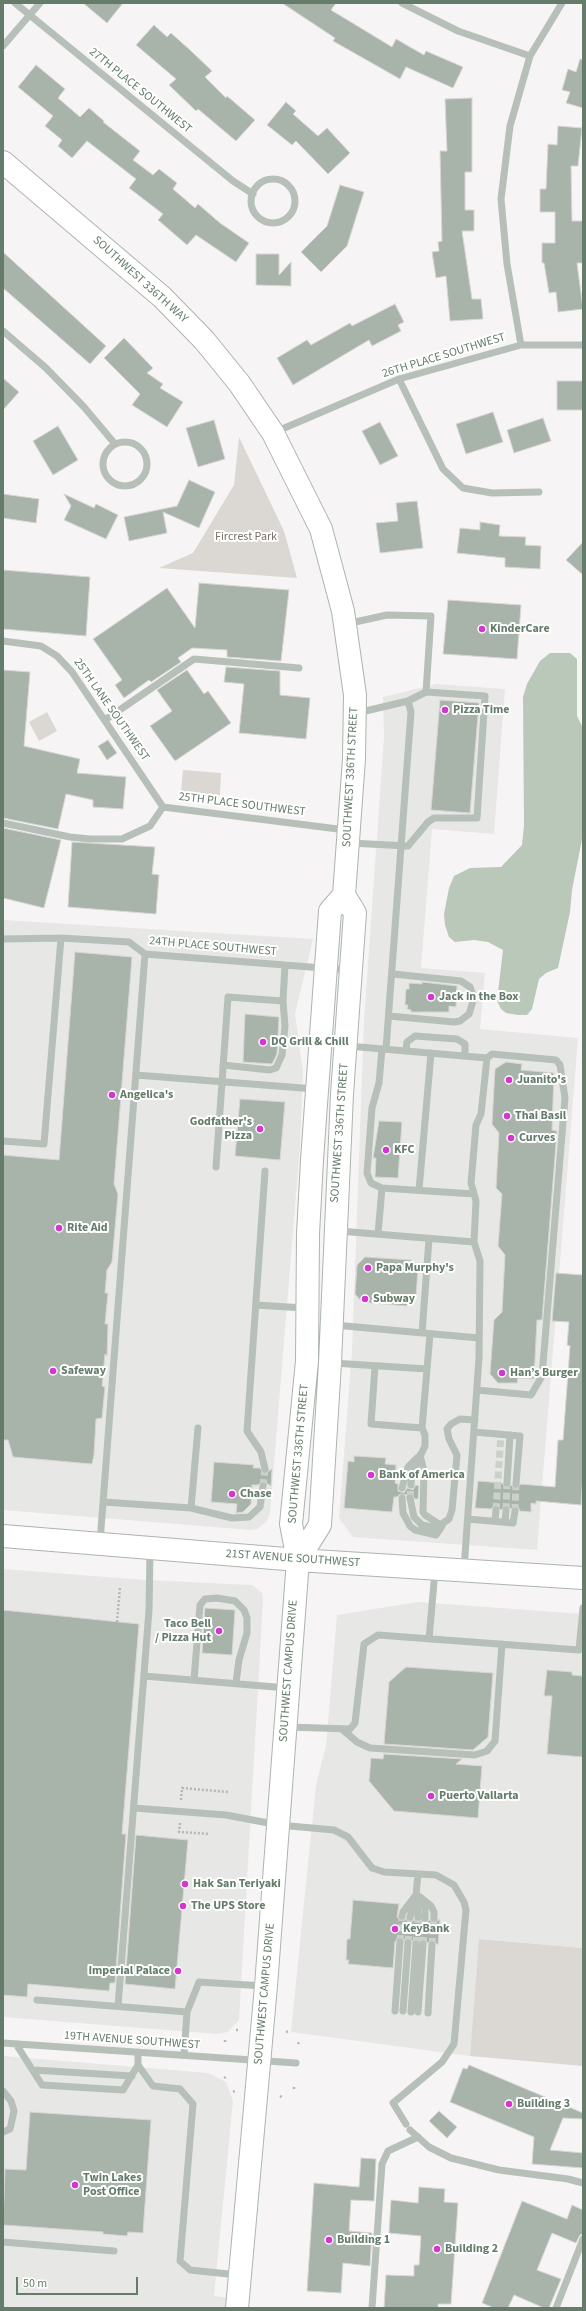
<!DOCTYPE html>
<meta charset="utf-8">
<style>
body{margin:0}
#map{position:relative;width:586px;height:2311px;overflow:hidden;background:#f7f4f5;font-family:"Source Sans 3",sans-serif}
canvas{display:block}
.frame{position:absolute;inset:0;border:4px solid #647c69;pointer-events:none}
.scale{position:absolute;left:16px;top:2277px;width:122px;height:18px;box-sizing:border-box;border:2px solid #647c69;border-top:0;padding-left:5px;font-size:12px;line-height:14px;white-space:nowrap;color:#647c69;-webkit-text-stroke:3px #fff;paint-order:stroke}
</style>
<div id="map">
<canvas width="586" height="2311"></canvas>
<div class="frame"></div>
<div class="scale">50 m</div>
</div>
<script>
const context = document.querySelector('canvas').getContext('2d');
context.lineJoin = 'round';
function fillPath(path, color) { context.fillStyle = color; context.fill(path, 'evenodd'); }
const toPath = rows => new Path2D(rows.map(r => 'M' + r).join(''));
function trace(path, color, width, dash) { context.strokeStyle = color; context.lineWidth = width; context.lineCap = dash ? 'butt' : 'round'; context.setLineDash(dash || []); context.stroke(path); }
function label(font, color, halo, rows, align = 'center') {
  context.font = font + ' "Source Sans 3",sans-serif'; context.lineWidth = 4; context.setLineDash([]); context.textBaseline = 'middle'; context.strokeStyle = halo; context.fillStyle = color; for (const [text, x, y, turn = 0] of rows) {
    context.save(); context.translate(x, y); context.rotate((+turn || 0) * Math.PI / 180); context.textAlign = isNaN(turn) ? turn : align; if (halo) context.strokeText(text, 0, 0); context.fillText(text, 0, 0); context.restore();
  }
}
const built = toPath([
 [436,684,505,689,494,834,432,829,421,968,485,973,480,1029,578,1038,537,1550,353,1537,339,1518,352,1351,364,1020,384,737,383,697],
 [3,920,313,939,295,1014,303,1072,300,1146,270,1513,266,1522,257,1529,251,1530,3,1510],
 [3,1569,145,1580,252,1585,262,1593,263,1601,239,2020,228,2032,217,2034,3,2017],
 [418,1602,583,1614,583,1948,480,1939,470,2056,291,2032,316,1785,326,1746,337,1615],
 [3,2056,208,2073,226,2082,233,2101,214,2296,238,2299,237,2308,3,2308]
]);
const green = toPath([
 [239,437,284,531,297,578,159,568,193,553,234,485],
 [47,712,57,731,39,741,29,722],
 [183,770,221,773,220,795,181,792],
 [479,1939,583,1948,583,2066,470,2056]
]);
const water = toPath([
 [550,653,570,653,577,659,577,716,583,728,583,834,572,890,570,912,558,968,546,973,539,979,532,1009,527,1015,518,1015,506,1013,501,1009,497,1001,503,950,488,942,474,940,455,942,449,937,445,925,444,914,449,888,454,876,470,868,501,867,522,845,524,825,523,697,527,684,540,661]
]);
const building = toPath([
 [83,3,123,3,107,23,83,3],
 [282,3,336,3,331,10,392,47,396,39,424,55,426,51,463,67,453,88,406,67,400,79,333,41,335,38,282,3],
 [154,25,167,37,171,33,190,50,212,71,205,77,226,98,227,96,255,120,236,141,198,109,196,111,169,85,176,79,136,45,154,25],
 [580,59,583,60,583,108,566,103,570,92,562,90,568,69,576,72,580,59],
 [36,65,65,89,58,98,80,117,89,108,104,121,103,122,140,151,133,160,153,175,159,169,177,183,173,189,195,208,198,204,220,223,249,243,236,262,196,235,187,245,158,220,163,214,129,188,136,179,87,141,72,158,58,146,62,140,45,126,53,116,18,87,36,65],
 [472,98,472,172,465,172,465,210,474,210,474,231,462,231,472,299,481,299,483,319,450,321,446,276,436,278,432,252,439,251,438,242,442,241,440,151,447,151,445,99,472,98],
 [286,102,296,111,293,114,318,136,327,128,350,153,328,174,296,141,292,145,267,125,286,102],
 [558,126,582,128,578,166,571,166,572,221,583,221,583,263,577,263,583,309,558,312,556,292,549,293,544,263,542,263,542,243,555,243,555,212,540,212,540,189,546,189,548,144,557,145,558,126],
 [340,185,364,192,347,246,321,272,301,252,327,226,340,185],
 [3,252,106,346,90,364,3,288,3,252],
 [256,254,279,254,279,275,291,262,291,286,256,285,256,254],
 [395,304,404,322,398,325,401,331,372,346,369,340,293,385,277,358,307,340,311,345,350,323,352,326,395,304],
 [124,338,153,368,147,373,163,384,160,388,183,402,167,427,132,405,140,394,104,358,124,338],
 [3,378,19,392,3,410,3,378],
 [557,381,583,381,583,410,557,410,557,381],
 [493,412,503,442,466,454,456,424,493,412],
 [543,418,551,441,514,453,507,430,543,418],
 [214,420,225,459,198,467,186,428,214,420],
 [380,422,398,456,380,465,362,431,380,422],
 [58,426,78,460,53,475,33,441,58,426],
 [189,480,215,492,199,528,163,512,167,533,129,541,124,517,177,506,189,480],
 [3,494,39,499,36,523,3,518,3,494],
 [64,494,94,508,96,504,118,515,106,539,64,520,71,506,64,494],
 [417,501,423,548,380,553,376,523,398,521,396,503,417,501],
 [480,522,500,525,499,536,526,537,525,545,541,546,540,569,505,567,505,558,457,553,460,528,480,530,480,522],
 [583,542,583,575,566,560,583,542],
 [3,570,90,577,86,636,3,629,3,570],
 [199,583,289,590,281,661,227,657,227,650,192,648,178,658,181,662,151,682,149,680,124,698,115,685,122,680,93,639,167,588,195,628,199,583],
 [448,600,521,605,517,659,443,654,448,600],
 [226,667,280,671,280,695,310,698,306,739,239,733,244,684,224,682,226,667],
 [3,670,30,672,24,746,80,759,77,773,126,777,123,809,93,807,93,800,66,794,58,829,3,818,3,670],
 [187,670,204,694,208,691,231,723,175,761,150,726,172,711,157,690,187,670],
 [440,700,479,703,470,813,431,810,440,700],
 [108,740,117,753,107,760,98,746,108,740],
 [3,828,61,840,44,908,3,898,3,828],
 [72,842,155,847,152,874,159,875,156,914,68,907,72,842],
 [75,952,132,957,114,1184,118,1194,112,1262,107,1270,105,1293,108,1293,105,1324,108,1324,107,1356,105,1354,102,1386,105,1387,102,1418,96,1419,94,1455,92,1464,13,1457,8,1440,3,1440,3,1155,59,1160,75,952],
 [422,982,457,986,456,1007,449,1006,449,1012,411,1012,411,1010,407,1009,408,1005,405,1005,406,989,409,989,409,983,422,984,422,982],
 [245,1014,279,1017,277,1054,272,1064,243,1062,245,1014],
 [506,1062,522,1064,521,1070,554,1073,552,1130,557,1131,542,1320,537,1320,534,1379,518,1378,517,1383,498,1383,490,1374,494,1320,502,1312,505,1255,498,1246,502,1194,496,1188,499,1133,492,1124,495,1069,506,1062],
 [240,1099,285,1102,280,1160,235,1156,240,1099],
 [379,1121,402,1122,398,1178,375,1177,376,1158,373,1158,379,1121],
 [365,1257,411,1260,418,1269,416,1297,406,1306,362,1302,355,1294,357,1265,365,1257],
 [556,1273,583,1275,583,1473,581,1505,536,1501,536,1504,531,1503,531,1512,520,1511,518,1507,514,1506,511,1509,507,1505,501,1510,496,1505,491,1509,475,1508,478,1481,502,1483,505,1487,511,1485,515,1489,521,1484,555,1487,558,1440,563,1440,570,1346,567,1345,569,1322,552,1321,556,1273],
 [354,1456,386,1458,385,1464,396,1465,395,1483,398,1484,398,1491,404,1493,407,1488,413,1490,416,1485,419,1486,418,1499,415,1499,411,1493,406,1495,400,1494,397,1497,394,1497,392,1512,344,1508,348,1461,354,1462,354,1456],
 [214,1462,254,1465,253,1468,260,1468,264,1474,272,1469,271,1486,263,1481,258,1485,252,1485,251,1504,243,1512,236,1513,237,1504,211,1502,214,1462],
 [205,1608,235,1610,232,1655,202,1653,205,1608],
 [3,1610,139,1624,122,1834,126,1834,115,1983,110,1983,109,1991,28,1984,27,1997,3,1995,3,1610],
 [406,1667,493,1673,488,1737,473,1750,384,1744,389,1682,406,1667],
 [547,1670,572,1672,572,1675,583,1676,583,1757,547,1754,552,1696,544,1696,547,1670],
 [384,1754,462,1759,456,1764,482,1766,478,1818,394,1811,369,1781,371,1758,383,1759,384,1754],
 [136,1835,188,1840,175,1989,125,1984,136,1835],
 [353,1900,399,1904,397,1917,401,1921,406,1919,411,1922,414,1920,425,1923,430,1920,434,1923,440,1919,438,1945,433,1940,428,1943,424,1939,412,1941,409,1938,404,1940,398,1937,395,1942,393,1968,348,1964,349,1960,346,1960,347,1939,350,1939,353,1900],
 [469,2065,583,2113,583,2119,563,2118,550,2150,583,2153,583,2168,532,2164,534,2137,450,2102,463,2068,467,2069,469,2065],
 [439,2111,457,2127,447,2138,429,2121,439,2111],
 [30,2112,151,2120,143,2233,128,2232,127,2236,103,2234,103,2232,3,2225,5,2169,26,2170,30,2112],
 [361,2158,376,2159,374,2201,351,2200,349,2231,372,2233,370,2266,343,2263,341,2293,307,2291,314,2183,359,2187,361,2158],
 [419,2187,445,2189,444,2202,458,2203,451,2304,438,2304,438,2308,384,2308,386,2275,414,2276,414,2265,419,2265,421,2236,389,2233,391,2200,418,2203,419,2187],
 [522,2201,567,2219,572,2205,583,2210,583,2234,580,2235,576,2243,552,2233,537,2270,561,2279,549,2308,544,2308,514,2295,508,2308,494,2308,482,2303,522,2201]
]);
const minorTunnel = toPath([
 [263,1486,265,1469],
 [410,1498,411,1485],
 [496,1510,501,1434],
 [506,1510,507,1483],
 [515,1511,516,1484],
 [400,1942,402,1916],
 [408,1943,410,1917],
 [416,1944,418,1917],
 [423,1944,425,1918],
 [432,1945,434,1918]
]);
const path = toPath([
 [117,1622,120,1587],
 [181,1800,182,1788,228,1792],
 [180,1823,179,1832,210,1834],
 [236,2030,239,2030],
 [286,2032,289,2031],
 [225,2040,225,2042],
 [298,2044,299,2042],
 [224,2078,226,2077],
 [294,2089,294,2085],
 [233,2092,236,2090],
 [280,2096,283,2098],
 [3,2308,5,2308]
]);
const minor = toPath([
 [15,3,233,181,253,194],
 [402,3,458,31,530,56],
 [3,46,40,3],
 '251 201a22 22 0 1 1 44 0a22 22 0 1 1-44 0Z',
 [3,331,46,368,84,407,115,444],
 [521,345,507,264,501,199,510,126,530,56,562,3],
 [399,379,443,469,463,488,492,493,539,492],
 [275,432,399,379,521,345,583,345],
 '103 464a22 22 0 1 1 44 0a22 22 0 1 1-44 0Z',
 [346,624,387,615,431,616,426,692],
 [3,641,41,646,57,656,72,672,163,807],
 [105,720,194,659,299,668],
 [3,823,70,837,90,839,122,839,150,826,163,807,346,830],
 [350,843,408,846,428,822,434,818,477,818,485,696,426,692,408,701,357,713],
 [3,939,61,938,129,942,145,954,348,970],
 [389,1016,454,1022,460,1021,469,1014,474,998,470,987,461,981,393,974],
 [348,1046,487,1058,481,1114,476,1125,471,1183,476,1201,474,1242,480,1261,479,1358,464,1569],
 [382,1049,379,1083,372,1108,367,1173,371,1183,382,1188],
 [386,1049,411,712,408,701],
 [406,1051,407,1042,415,1036,457,1039,465,1044,465,1056],
 [223,1065,270,1070,276,1068,282,1055,285,1026,283,1001,285,965],
 [136,1075,315,1089],
 [3,1141,44,1144,61,938],
 [216,1167,228,997,283,1001],
 [419,1190,431,1053],
 [339,1231,474,1242],
 [378,1234,382,1188,474,1194],
 [256,1305,304,1308],
 [334,1325,479,1338],
 [422,1333,429,1239],
 [333,1363,427,1369,430,1334],
 [375,1366,371,1424,422,1428,427,1369],
 [477,1390,531,1395,542,1376,565,1098,560,1065,556,1060,492,1054,487,1058],
 [474,1432,520,1436,516,1484],
 [420,1455,424,1471,423,1512,425,1515,442,1526],
 [265,1469,261,1452,247,1431,265,1171],
 [507,1483,510,1435],
 [411,1485,412,1473,425,1446,425,1435,422,1428],
 [402,1488,408,1467,417,1458],
 [402,1498,403,1513,410,1526,415,1530,436,1535,442,1526],
 [410,1498,414,1517,422,1525,436,1528,449,1519,452,1510,457,1455,449,1439,447,1429,451,1424,460,1419,475,1420],
 [104,1502,191,1508,232,1518,249,1517,260,1507,263,1486],
 [191,1508,198,1428],
 [468,1519,513,1523,515,1511],
 [495,1521,496,1510],
 [505,1522,506,1510],
 [100,1542,145,954],
 [429,1639,435,1571],
 [144,1676,287,1688],
 [194,1680,200,1605,205,1599,217,1598,235,1601,244,1610,247,1618,247,1633,239,1660,236,1683],
 [288,1727,350,1729,355,1723,364,1644,378,1635,579,1650,583,1608],
 [343,1730,357,1742,370,1748,475,1755,487,1751,495,1741,502,1644],
 [134,1808,226,1815,279,1825,334,1830,348,1837,372,1868,384,1872,436,1875,454,1885,464,1902,466,1910,454,2044,442,2062,393,2103,406,2124],
 [418,1874,416,1895,425,1908,425,1918],
 [420,1897,431,1906,434,1912,434,1918],
 [417,1899,418,1917],
 [402,1916,403,1912,416,1895],
 [410,1917,415,1899],
 [37,2000,187,2012],
 [118,2006,149,1610,150,1551],
 [395,2011,400,1942],
 [403,2011,408,1943],
 [411,2012,416,1944],
 [418,2012,423,1944],
 [428,2013,432,1945],
 [3,2043,296,2063],
 [16,2044,42,2085,123,2090,138,2065,138,2052],
 [184,2055,187,2012,199,1982,264,1986],
 [138,2065,153,2086,180,2089,193,2104,180,2261,190,2270,238,2275],
 [33,2070,132,2076],
 [3,2091,11,2101,14,2111,10,2129,3,2132],
 [410,2130,429,2147,451,2158,499,2170,568,2179,583,2183],
 [3,2242,114,2251],
 [372,2308,382,2164,388,2151,418,2137],
 [556,2308,583,2239]
]);
const major = toPath([
 [3,162,162,297,204,340,239,383,273,433,321,529,343,611,355,695,354,759,344,895,355,913,342,1094,330,1363,320,1525,298,1560],
 [3,1536,298,1560,583,1578],
 [237,2308,266,1986,298,1560,291,1524,307,1361,308,1234,312,1160,330,911,344,895]
]);
const markers = [
 [482,629,4,"#d536d1"],
 [445,710,4,"#d536d1"],
 [431,997,4,"#d536d1"],
 [263,1042,4,"#d536d1"],
 [509,1080,4,"#d536d1"],
 [112,1095,4,"#d536d1"],
 [507,1116,4,"#d536d1"],
 [260,1129,4,"#d536d1"],
 [511,1138,4,"#d536d1"],
 [386,1150,4,"#d536d1"],
 [59,1228,4,"#d536d1"],
 [368,1268,4,"#d536d1"],
 [365,1299,4,"#d536d1"],
 [53,1371,4,"#d536d1"],
 [502,1373,4,"#d536d1"],
 [371,1475,4,"#d536d1"],
 [232,1494,4,"#d536d1"],
 [219,1631,4,"#d536d1"],
 [431,1796,4,"#d536d1"],
 [185,1884,4,"#d536d1"],
 [183,1906,4,"#d536d1"],
 [395,1929,4,"#d536d1"],
 [178,1971,4,"#d536d1"],
 [509,2104,4,"#d536d1"],
 [75,2185,4,"#d536d1"],
 [329,2240,4,"#d536d1"],
 [437,2249,4,"#d536d1"]
];
const streetNames = [
 ["27TH PLACE SOUTHWEST",140,91,39],
 ["SOUTHWEST 336TH WAY",140,280,42],
 ["26TH PLACE SOUTHWEST",444,356,-17],
 ["25TH LANE SOUTHWEST",111,710,55],
 ["SOUTHWEST 336TH STREET",351,777,-87],
 ["25TH PLACE SOUTHWEST",242,805,7],
 ["24TH PLACE SOUTHWEST",213,947,5],
 ["SOUTHWEST 336TH STREET",340,1133,-86],
 ["SOUTHWEST 336TH STREET",299,1454,-85],
 ["21ST AVENUE SOUTHWEST",293,1559,4],
 ["SOUTHWEST CAMPUS DRIVE",289,1671,-86],
 ["SOUTHWEST CAMPUS DRIVE",265,1994,-85],
 ["19TH AVENUE SOUTHWEST",132,2041,4]
];
const parkNames = [
 ["Fircrest Park",246,537]
];
const poiNames = [
 ["KinderCare",490,629],
 ["Pizza Time",453,710],
 ["Jack in the Box",439,997],
 ["DQ Grill & Chill",271,1042],
 ["Juanito's",517,1080],
 ["Angelica's",120,1095],
 ["Thai Basil",515,1116],
 ["Godfather's",252,1122,"right"],
 ["Pizza",252,1136,"right"],
 ["Curves",519,1138],
 ["KFC",394,1150],
 ["Rite Aid",67,1228],
 ["Papa Murphy's",376,1268],
 ["Subway",373,1299],
 ["Safeway",61,1371],
 ["Han’s Burger",510,1373],
 ["Bank of America",379,1475],
 ["Chase",240,1494],
 ["Taco Bell",211,1624,"right"],
 ["/ Pizza Hut",211,1638,"right"],
 ["Puerto Vallarta",439,1796],
 ["Hak San Teriyaki",193,1884],
 ["The UPS Store",191,1906],
 ["KeyBank",403,1929],
 ["Imperial Palace",170,1971,"right"],
 ["Building 3",517,2104],
 ["Twin Lakes",83,2178],
 ["Post Office",83,2192],
 ["Building 1",337,2240],
 ["Building 2",445,2249]
];
fillPath(built, '#e7e7e6');
fillPath(green, '#dbd7d3');
fillPath(water, '#bac8ba');
fillPath(building, '#a8b4aa');
trace(building, '#d8d6d7', 1);
trace(minorTunnel, '#cbd0cb', 7, [7, 3.5]);
trace(major, '#abb5ad', 24);
trace(path, '#b2b9b4', 2.5, [2, 2]);
trace(minor, '#b7bfb9', 7);
trace(major, '#fff', 22);
for (const [x, y, r, color] of markers) { const dot = new Path2D(); dot.arc(x, y, r, 0, 2 * Math.PI); context.fillStyle = color; context.fill(dot); trace(dot, '#fff', 1.5); }
label('12px', '#647c69', '#fff', streetNames);
label('12px', '#7a7267', '#fff', parkNames);
label('bold 12px', '#647c69', '#fff', poiNames, 'left');
</script>
